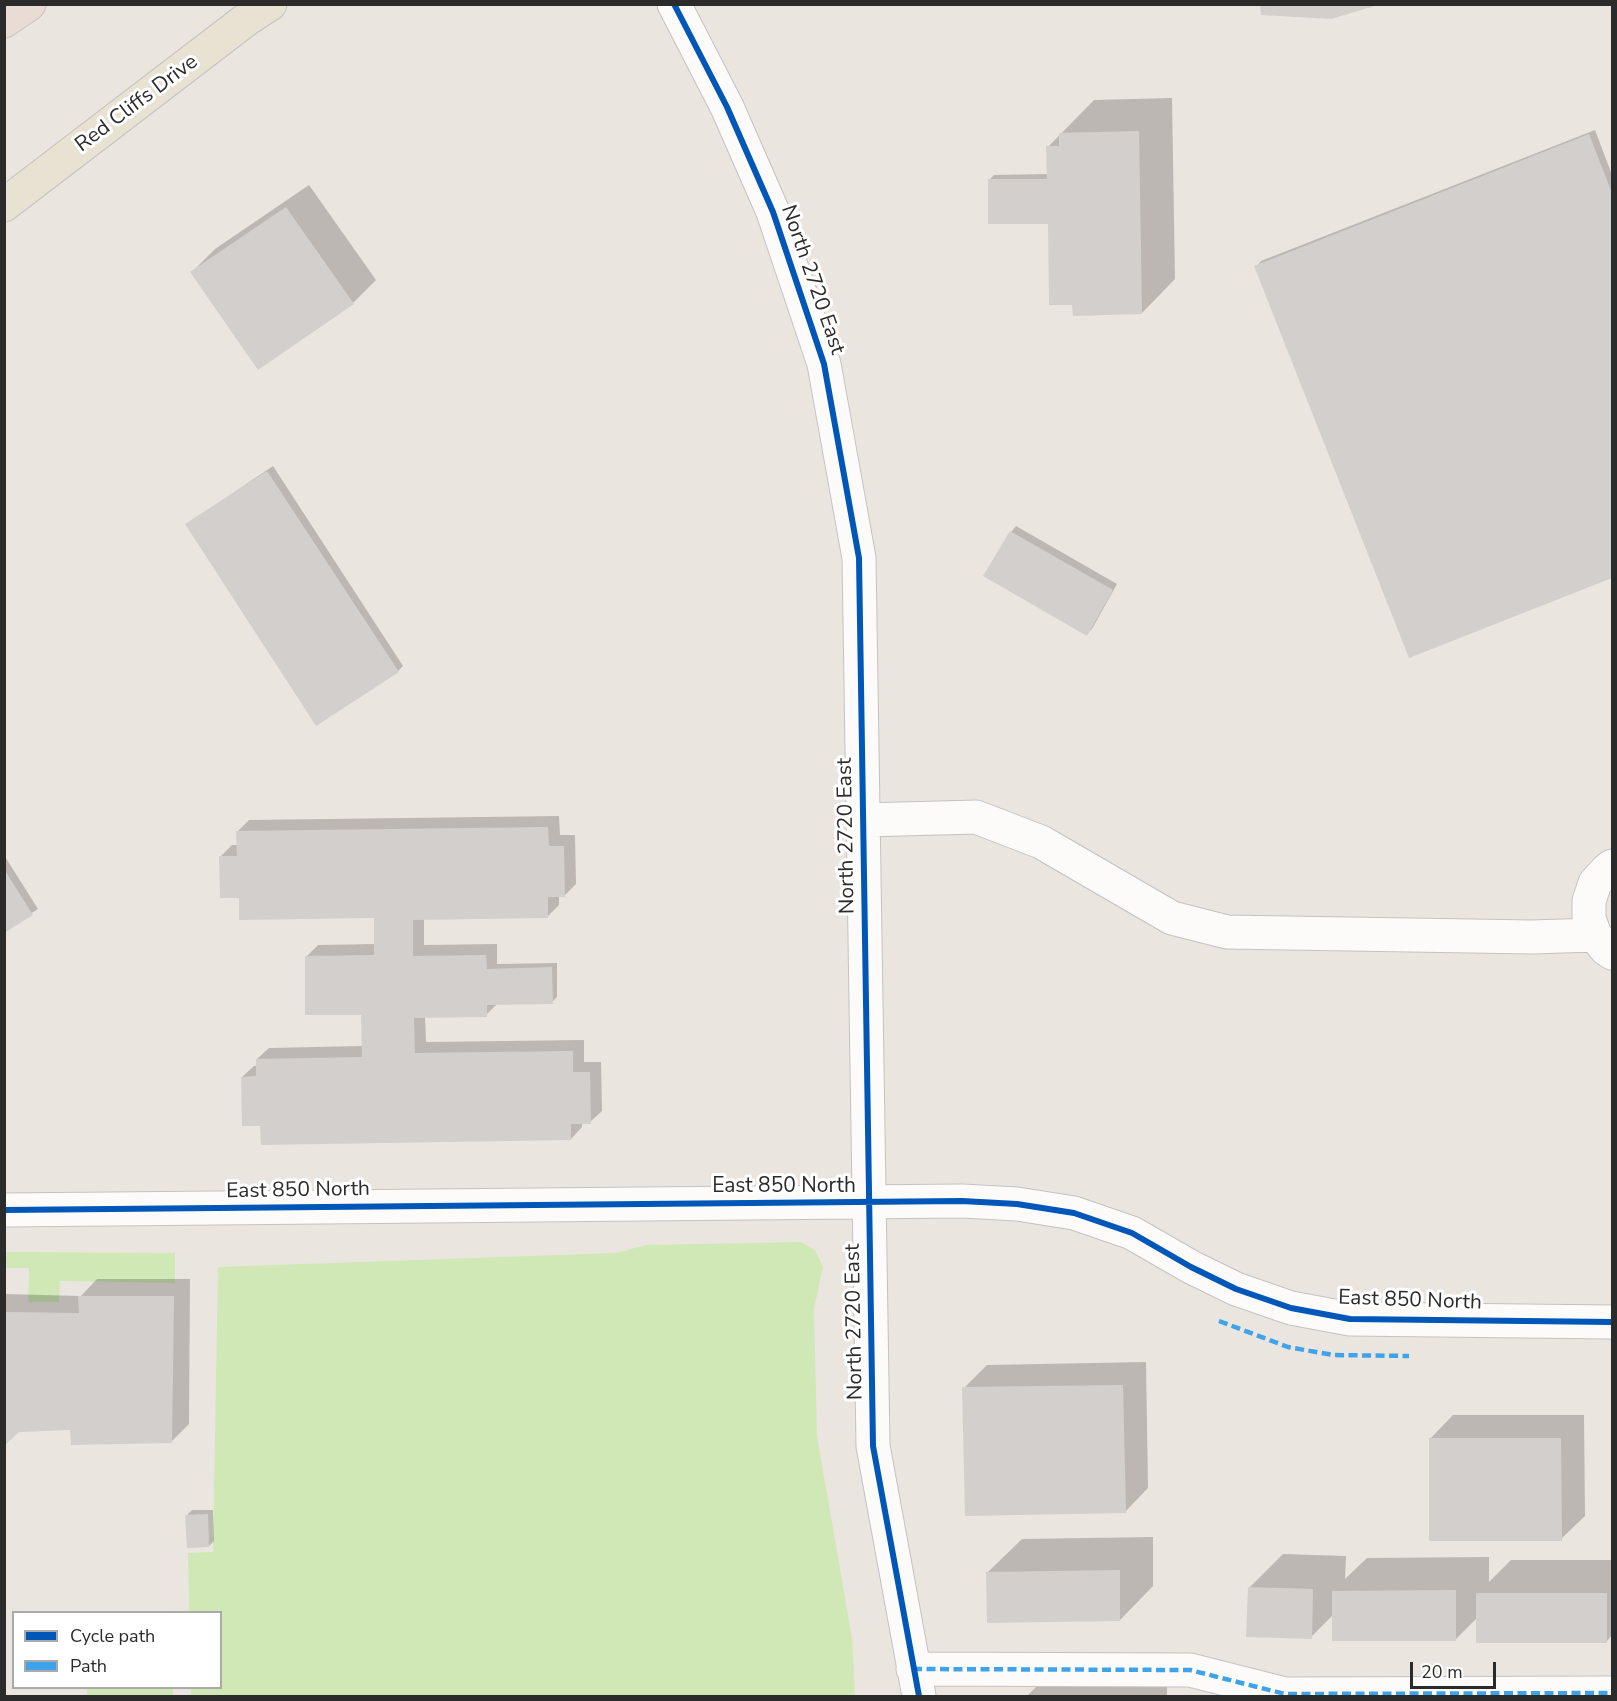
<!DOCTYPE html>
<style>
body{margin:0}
#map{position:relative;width:1617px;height:1701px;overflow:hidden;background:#ebe5e0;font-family:"Nunito Sans",sans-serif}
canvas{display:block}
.frame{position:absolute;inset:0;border:6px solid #2b2b2b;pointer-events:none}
.legend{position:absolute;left:12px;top:1611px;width:210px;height:78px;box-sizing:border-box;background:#fff;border:2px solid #aaa;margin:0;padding:8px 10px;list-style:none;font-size:18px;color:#2b2b2b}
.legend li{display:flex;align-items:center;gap:12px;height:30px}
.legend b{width:30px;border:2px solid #aaa}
.scale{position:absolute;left:1410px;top:1662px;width:86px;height:27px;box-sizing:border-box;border:3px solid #2b2b2b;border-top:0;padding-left:8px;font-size:18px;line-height:21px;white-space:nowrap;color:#2b2b2b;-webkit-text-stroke:4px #fff;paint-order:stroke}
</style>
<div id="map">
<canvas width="1617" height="1701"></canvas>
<div class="frame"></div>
<ul class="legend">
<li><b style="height:8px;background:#0057b8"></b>Cycle path</li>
<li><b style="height:8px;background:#3ea3eb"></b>Path</li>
</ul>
<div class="scale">20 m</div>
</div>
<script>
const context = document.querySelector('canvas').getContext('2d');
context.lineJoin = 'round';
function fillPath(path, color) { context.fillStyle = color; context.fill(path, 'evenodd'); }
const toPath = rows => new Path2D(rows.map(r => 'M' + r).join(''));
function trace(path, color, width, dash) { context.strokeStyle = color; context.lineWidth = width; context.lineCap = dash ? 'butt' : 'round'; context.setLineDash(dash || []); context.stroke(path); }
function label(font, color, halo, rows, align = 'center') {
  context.font = font + ' "Nunito Sans",sans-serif'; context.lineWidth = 6; context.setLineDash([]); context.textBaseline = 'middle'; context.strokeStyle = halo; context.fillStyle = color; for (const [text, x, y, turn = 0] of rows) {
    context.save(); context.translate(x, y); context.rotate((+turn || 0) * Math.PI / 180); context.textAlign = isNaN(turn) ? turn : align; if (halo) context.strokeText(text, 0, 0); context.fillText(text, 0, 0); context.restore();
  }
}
const green = toPath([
 [801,1242,815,1250,823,1267,814,1309,817,1436,852,1638,855,1696,191,1696,191,1688,220,1688,220,1612,189,1612,188,1553,213,1552,218,1267,616,1253,646,1245],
 [5,1252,175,1253,175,1283,60,1281,59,1302,28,1302,29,1268,5,1268],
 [87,1688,173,1688,173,1696,87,1696]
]);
const shadow = toPath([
 [1172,98,1175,279,1142,313,1074,304,1049,222,989,180,994,175,1048,174,1048,147,1094,100],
 [1595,130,1612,175,1612,576,1410,656,1256,267,1261,261],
 [309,185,376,280,353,303,192,272,215,249],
 [273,466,403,666,398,671,187,524],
 [1016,526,1117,584,1092,629,1086,634,1011,532],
 [559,816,560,835,575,835,576,884,564,896,559,896,559,905,547,917,424,918,424,945,497,944,497,964,557,963,557,997,552,1002,498,1003,486,1015,425,1016,426,1042,584,1040,584,1062,601,1062,602,1111,590,1122,582,1123,582,1127,571,1139,262,1124,242,1077,254,1066,257,1066,257,1059,269,1048,363,1046,362,1013,306,957,318,945,376,944,375,916,240,896,221,856,232,845,238,845,237,832,249,820],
 [4,855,38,909,4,931],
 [97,1279,190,1279,189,1424,172,1441,71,1429,18,1430,4,1444,4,1294,81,1296],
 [1146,1362,1148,1488,1125,1512,964,1388,987,1365],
 [1453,1415,1584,1415,1585,1516,1561,1539,1430,1439],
 [192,1510,213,1510,214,1541,209,1546,187,1515],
 [1153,1537,1153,1586,1120,1620,988,1572,1022,1539],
 [1283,1554,1346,1556,1345,1579,1367,1558,1489,1557,1489,1582,1511,1560,1612,1560,1612,1635,1607,1641,1478,1617,1456,1639,1333,1615,1311,1637,1249,1588],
 [1036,1687,1167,1687,1167,1696,1027,1696]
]);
const building = toPath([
 [1260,4,1378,4,1378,5,1331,19,1261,15],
 [1139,131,1142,314,1073,316,1072,305,1049,305,1048,224,988,224,988,179,1047,179,1046,146,1059,146,1059,133],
 [1589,134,1612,193,1612,578,1409,658,1254,266],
 [286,207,354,304,258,370,190,272],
 [267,471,399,672,316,726,185,524],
 [1010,531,1113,590,1087,636,983,576],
 [548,827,549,846,564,846,565,897,548,897,548,918,413,920,413,956,486,955,487,969,552,967,553,1004,487,1005,487,1017,414,1018,415,1053,573,1051,573,1072,590,1072,591,1124,571,1124,571,1140,261,1145,260,1126,242,1126,241,1077,256,1076,256,1059,362,1057,361,1015,305,1015,305,956,374,955,374,918,239,920,239,898,220,898,219,856,237,856,236,831],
 [4,869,33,915,4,933],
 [78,1296,174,1296,172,1443,71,1445,70,1430,19,1432,4,1446,4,1312,79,1313],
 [1123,1385,1126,1513,965,1516,962,1387],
 [1429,1438,1561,1438,1562,1541,1429,1541],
 [208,1514,209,1547,187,1548,185,1515],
 [1120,1570,1120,1621,987,1623,986,1572],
 [1248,1587,1313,1589,1312,1639,1246,1637],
 [1456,1590,1456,1641,1332,1641,1332,1591],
 [1476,1593,1607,1593,1607,1643,1476,1643]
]);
const street = toPath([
 [674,4,727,107,773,212,824,364,859,558,873,1446,919,1696],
 [863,820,976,817,1041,842,1172,918,1227,932,1532,937,1595,935],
 [1612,866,1607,870,1595,883,1589,901,1589,919,1595,935,1606,949,1612,953],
 [4,1210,962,1201,1017,1204,1074,1213,1132,1233,1191,1267,1236,1289,1291,1308,1350,1319,1612,1322],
 [913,1669,1190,1670,1285,1694,1612,1693]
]);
const primary = toPath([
 [4,205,247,19,270,4]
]);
const highway = toPath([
 [4,21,29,4]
]);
const quiet = toPath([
 [1219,1321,1288,1347,1333,1355,1409,1356],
 [913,1669,1190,1670,1285,1694,1612,1693]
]);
const cycleway = toPath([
 [674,4,727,107,773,212,824,364,859,558,873,1446,919,1696],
 [4,1210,962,1201,1017,1204,1074,1213,1132,1233,1191,1267,1236,1289,1291,1308,1350,1319,1612,1322]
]);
const streetNames = [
 ["Red Cliffs Drive",137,104,-37],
 ["North 2720 East",812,280,71],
 ["North 2720 East",847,836,-91],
 ["East 850 North",784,1187],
 ["East 850 North",298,1191,-1],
 ["East 850 North",1410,1301,2],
 ["North 2720 East",855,1322,-91]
];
fillPath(green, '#cfe8b5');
fillPath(shadow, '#0003');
fillPath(building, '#d3cfcc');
trace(street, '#c4c2c2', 35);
trace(primary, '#c5c3c1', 35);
trace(highway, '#c5c3c1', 35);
trace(street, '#fcfbfa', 33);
trace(primary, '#e8e2d2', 33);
trace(highway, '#e9dcd4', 33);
trace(quiet, '#3ea3eb', 4.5, [9, 4.5]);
trace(cycleway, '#0057b8', 6);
label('21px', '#2b2b2b', '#fff', streetNames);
</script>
